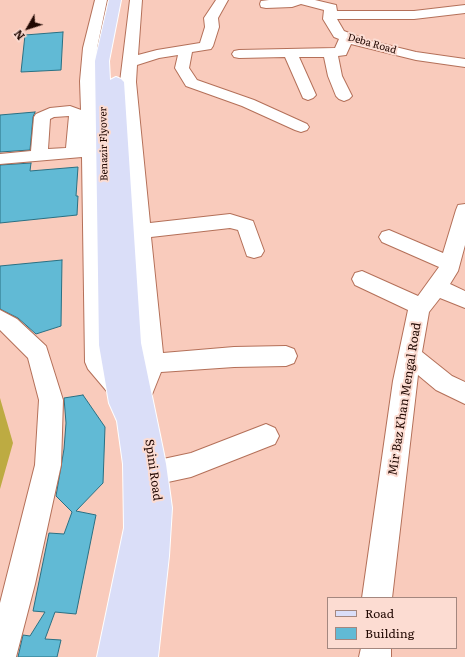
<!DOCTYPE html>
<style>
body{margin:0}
#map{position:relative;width:465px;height:657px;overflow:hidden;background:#f9cbbc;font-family:Literata,serif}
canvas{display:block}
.legend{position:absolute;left:327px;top:597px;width:130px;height:52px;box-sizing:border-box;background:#fcdcd2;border:1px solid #a4877f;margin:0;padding:5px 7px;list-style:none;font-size:12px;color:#210802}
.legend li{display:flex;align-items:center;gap:8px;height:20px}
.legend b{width:20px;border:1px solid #a4877f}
.north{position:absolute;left:8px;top:8px;width:40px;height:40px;-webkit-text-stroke:3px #fcdcd2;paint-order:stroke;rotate:231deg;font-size:11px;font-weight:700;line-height:16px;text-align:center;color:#210802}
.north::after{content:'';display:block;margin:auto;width:14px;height:18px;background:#210802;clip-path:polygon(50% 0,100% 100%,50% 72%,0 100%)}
</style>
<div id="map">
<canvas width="465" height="657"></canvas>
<ul class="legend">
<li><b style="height:5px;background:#dadef8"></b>Road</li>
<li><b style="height:11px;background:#61bad5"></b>Building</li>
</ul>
<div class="north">N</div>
</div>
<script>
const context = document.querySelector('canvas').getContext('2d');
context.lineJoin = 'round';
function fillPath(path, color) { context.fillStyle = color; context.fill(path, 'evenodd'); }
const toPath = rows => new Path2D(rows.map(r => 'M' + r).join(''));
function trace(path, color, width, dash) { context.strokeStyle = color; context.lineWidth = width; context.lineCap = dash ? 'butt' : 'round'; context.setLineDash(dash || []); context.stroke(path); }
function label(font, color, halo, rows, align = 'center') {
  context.font = font + ' Literata,serif'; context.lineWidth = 4; context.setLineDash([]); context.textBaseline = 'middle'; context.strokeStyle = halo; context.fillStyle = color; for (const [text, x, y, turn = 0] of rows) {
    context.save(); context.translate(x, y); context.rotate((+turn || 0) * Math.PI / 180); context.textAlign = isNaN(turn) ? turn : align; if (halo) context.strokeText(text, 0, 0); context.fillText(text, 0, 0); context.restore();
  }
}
const green = toPath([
 [0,398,13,443,0,489]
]);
const building = toPath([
 [63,32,61,70,21,72,25,35,63,32],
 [35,112,33,117,30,150,0,152,0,115,35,112],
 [31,163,30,171,78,167,76,196,78,196,77,215,0,223,0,165,31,163],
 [62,260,61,326,36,334,18,318,0,309,0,266,62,260],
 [83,395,105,427,103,483,76,511,96,515,76,614,55,612,45,639,61,640,57,657,18,657,23,635,30,636,45,612,33,611,49,533,64,534,72,512,56,496,64,449,66,423,64,398,83,395]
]);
const minor = toPath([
 [95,0,107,0,97,48,96,81,107,359,126,381,130,388,126,395,118,398,110,395,88,369,85,362,82,157,0,164,0,154,31,151,34,117,36,114,50,108,70,106,81,110,80,81,83,48,95,0],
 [69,116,66,148,48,149,50,119,54,117,69,116],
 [130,0,142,0,138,55,157,50,200,43,205,27,204,18,216,0,228,0,218,18,219,27,213,46,211,49,192,52,189,68,197,80,254,100,307,124,309,127,307,130,301,132,295,130,242,106,186,86,175,68,178,55,159,58,137,65,136,82,150,223,230,214,253,221,264,251,261,256,254,258,247,256,238,230,230,228,151,237,163,353,234,347,286,346,294,349,297,356,294,363,286,366,234,367,161,372,149,402,141,405,133,402,129,395,142,363,132,233,130,231,131,229,120,82,130,0],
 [269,0,315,0,336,5,337,11,414,11,465,5,465,13,414,19,337,19,344,31,367,40,416,52,465,59,465,67,416,60,351,44,346,55,338,56,342,76,352,96,349,99,344,101,339,99,336,96,328,76,324,57,299,57,316,95,313,98,308,100,303,98,285,57,239,58,234,57,232,54,234,51,239,50,335,48,339,39,334,37,323,19,324,10,301,4,292,7,266,8,261,7,260,4,261,1,269,0],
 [465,204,465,245,458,271,450,284,465,291,465,308,440,298,429,312,422,352,452,376,465,382,465,404,436,390,418,375,392,598,362,598,393,381,408,310,355,285,352,279,355,273,362,271,418,296,439,267,382,242,379,237,382,232,389,230,443,253,456,210,458,205,465,204],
 [0,310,17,319,46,346,63,400,61,465,35,584,16,657,0,657,0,603,35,465,39,400,28,358,0,330,0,310],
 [266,424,275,428,279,436,275,444,191,477,154,485,145,482,141,473,145,464,154,461,191,453,266,424],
 [361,648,391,648,391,657,359,657,361,648]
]);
const major = toPath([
 [109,0,121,0,109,61,110,80,116,77,121,79,124,82,141,343,166,464,172,508,169,556,158,657,97,657,124,528,123,464,117,421,109,403,99,345,95,61,109,0]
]);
const farStreetnames = [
 ["Deba Road",372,44,16],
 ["Benazir Flyover",104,144,-91]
];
const streetNames = [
 ["Mir Baz Khan Mengal Road",405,399,-81],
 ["Spini Road",153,470,82]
];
fillPath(green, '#bdab42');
fillPath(building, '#61bad5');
trace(building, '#2a7083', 1);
trace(minor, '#b47059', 2);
trace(major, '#fff', 2);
fillPath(minor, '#fff');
fillPath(major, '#dadef8');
label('10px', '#210802', '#fcdcd2', farStreetnames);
label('12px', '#210802', '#fcdcd2', streetNames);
</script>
